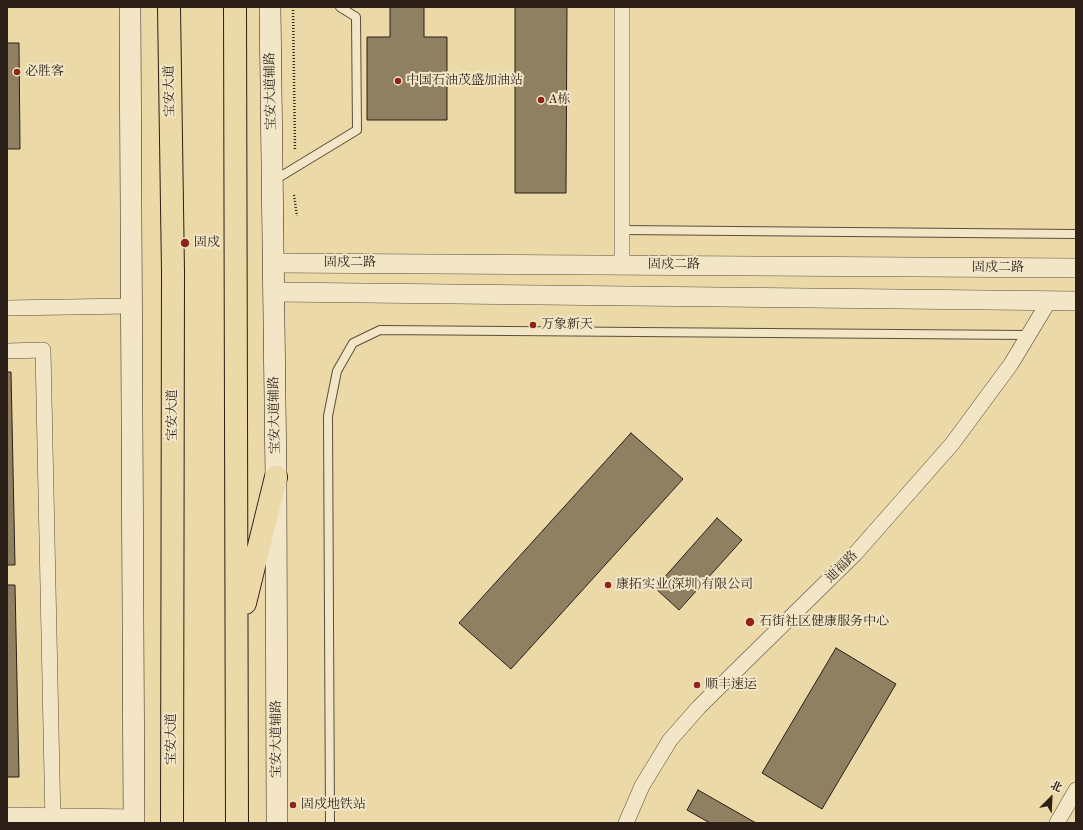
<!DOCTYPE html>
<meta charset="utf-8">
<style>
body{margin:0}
#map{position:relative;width:1083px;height:830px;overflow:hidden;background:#ebd9a7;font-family:"IM FELL French Canon","Noto Serif SC",serif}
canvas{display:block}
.frame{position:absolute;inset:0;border:8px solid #2c1f18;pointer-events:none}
.north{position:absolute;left:1031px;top:778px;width:40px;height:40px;-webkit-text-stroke:3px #f2e6c6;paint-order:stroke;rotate:24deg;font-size:11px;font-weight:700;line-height:16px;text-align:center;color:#2c1f18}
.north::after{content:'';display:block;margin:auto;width:14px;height:18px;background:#2c1f18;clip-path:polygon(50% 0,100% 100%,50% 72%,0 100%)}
</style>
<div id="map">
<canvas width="1083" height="830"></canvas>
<div class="frame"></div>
<div class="north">北</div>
</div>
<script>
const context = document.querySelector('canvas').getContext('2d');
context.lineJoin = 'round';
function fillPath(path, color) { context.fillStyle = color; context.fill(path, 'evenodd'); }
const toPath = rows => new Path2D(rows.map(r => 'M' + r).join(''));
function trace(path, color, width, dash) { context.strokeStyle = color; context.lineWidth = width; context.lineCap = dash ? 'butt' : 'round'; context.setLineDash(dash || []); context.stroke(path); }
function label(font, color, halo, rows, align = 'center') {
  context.font = font + ' "IM FELL French Canon","Noto Serif SC",serif'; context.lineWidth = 4; context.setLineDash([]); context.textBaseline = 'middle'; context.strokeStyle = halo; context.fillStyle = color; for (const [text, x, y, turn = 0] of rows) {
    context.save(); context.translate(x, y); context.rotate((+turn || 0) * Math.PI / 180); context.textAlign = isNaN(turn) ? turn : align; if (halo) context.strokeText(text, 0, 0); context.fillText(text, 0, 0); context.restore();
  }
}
const building = toPath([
 [390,7,424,7,424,37,447,37,447,120,367,120,367,37,390,37,390,7],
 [515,7,567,7,566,193,515,193,515,7],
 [7,43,19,43,20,149,7,149,7,43],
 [7,372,11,372,15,565,7,565,7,372],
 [631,433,683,479,511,669,459,623,631,433],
 [717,518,742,540,679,610,655,588,717,518],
 [7,585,15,585,19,777,7,777,7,585],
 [836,648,896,684,822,809,762,773,836,648],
 [698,790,756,823,710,823,687,810,698,790]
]);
const path = toPath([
 [293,7,295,150],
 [294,195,297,216]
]);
const service = toPath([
 [273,181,357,130,356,17,340,7],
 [622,230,1076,234],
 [330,823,328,416,337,371,353,343,380,330,1028,335]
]);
const minor = toPath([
 [622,7,622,265],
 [7,308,130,306],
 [7,351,43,350,53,823],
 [7,815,134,817],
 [626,823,642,786,670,740,699,707,855,554,952,444,1011,364,1049,301],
 [1057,823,1076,790]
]);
const tertiary = toPath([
 [273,263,1076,268],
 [274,292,1076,301]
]);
const secondary = toPath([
 [130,7,134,823],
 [270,7,276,477,277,823]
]);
const primary = toPath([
 [169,7,173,272,172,823],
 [235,7,237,823],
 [245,603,276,477]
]);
const markers = [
 [17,72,4,"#8f2418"],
 [398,81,4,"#8f2418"],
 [541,100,4,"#8f2418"],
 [185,243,5,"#8f2418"],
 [533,325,4,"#8f2418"],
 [608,585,4,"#8f2418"],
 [750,622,5,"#8f2418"],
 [697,685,4,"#8f2418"],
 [293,805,4,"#8f2418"]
];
const poiNames = [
 ["必胜客",25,72],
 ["中国石油茂盛加油站",406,81],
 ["A栋",549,100],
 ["固戍",194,243],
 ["万象新天",541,325],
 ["康拓实业(深圳)有限公司",616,585],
 ["石街社区健康服务中心",759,622],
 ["顺丰速运",705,685],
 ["固戍地铁站",301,805]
];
const streetNames = [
 ["宝安大道",170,91,-91],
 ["宝安大道辅路",271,91,-91],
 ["固戍二路",350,263],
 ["固戍二路",674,265],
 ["固戍二路",998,268],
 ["宝安大道",173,415,-90],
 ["宝安大道辅路",275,415,-91],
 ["迪福路",842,567,-45],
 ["宝安大道",172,739,-90],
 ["宝安大道辅路",277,739,-90]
];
fillPath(building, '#8f8062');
trace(building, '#2c1f18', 1);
trace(service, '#5c4e3c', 10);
trace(minor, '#5c4e3c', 16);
trace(tertiary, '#5c4e3c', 20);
trace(secondary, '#2c1f18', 22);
trace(primary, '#2c1f18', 24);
trace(path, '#2c1f18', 2.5, [1, 2]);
trace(service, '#f2e6c6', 8);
trace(minor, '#f2e6c6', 15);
trace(tertiary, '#f2e6c6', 19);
trace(secondary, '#f2e6c6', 21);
trace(primary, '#ebd9a7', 22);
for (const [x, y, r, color] of markers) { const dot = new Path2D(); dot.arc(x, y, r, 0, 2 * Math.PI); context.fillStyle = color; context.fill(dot); trace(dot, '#f2e6c6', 1.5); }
label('13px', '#2c1f18', '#f2e6c6', poiNames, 'left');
label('13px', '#2c1f18', '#f2e6c6', streetNames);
</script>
